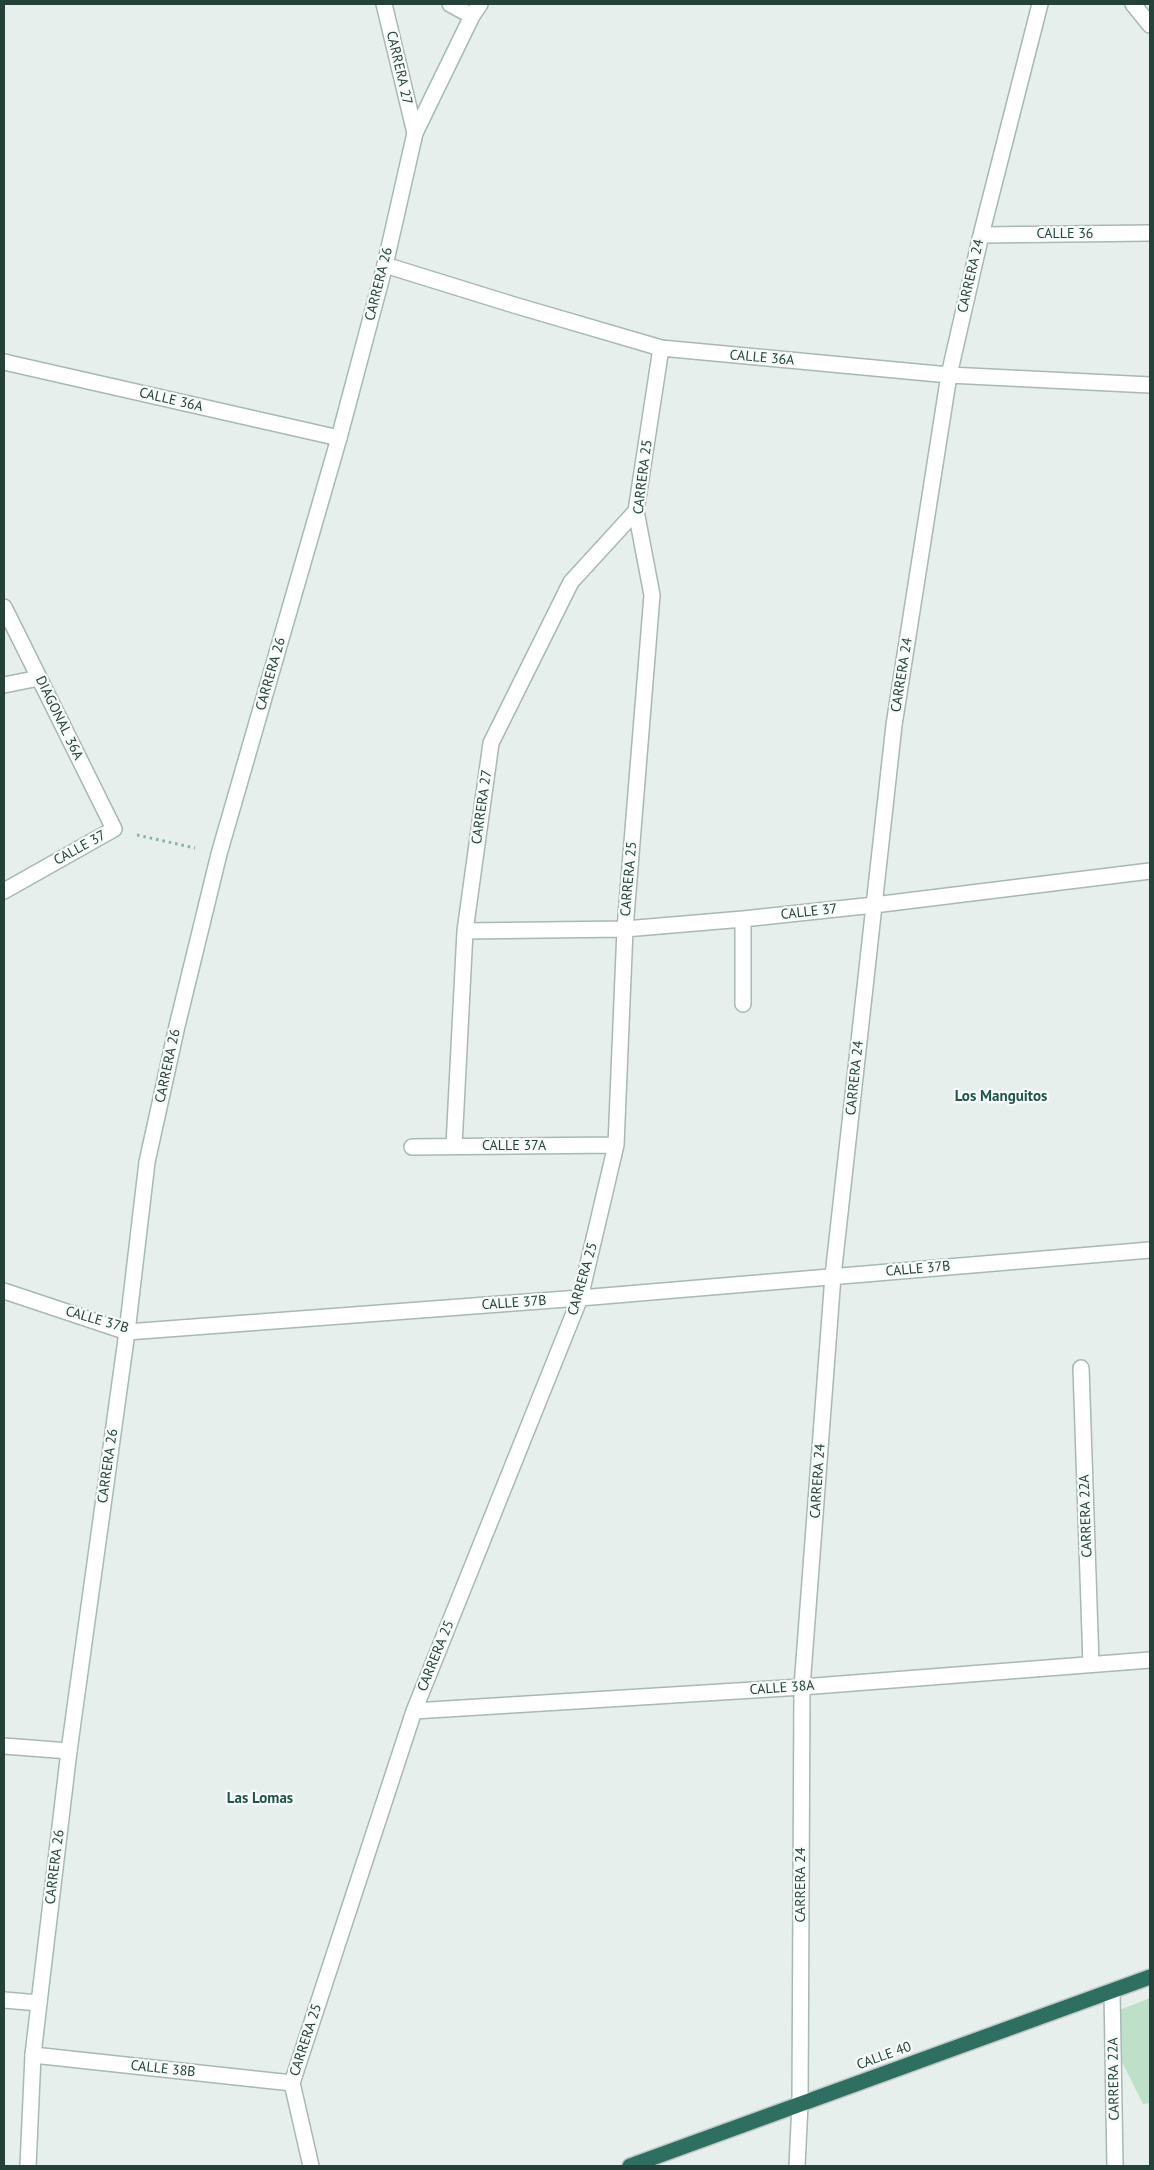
<!DOCTYPE html>
<style>
body{margin:0}
#map{position:relative;width:1154px;height:2170px;overflow:hidden;background:#e6efeb;font-family:"PT Sans",sans-serif}
canvas{display:block}
.frame{position:absolute;inset:0;border:5px solid #24423a;pointer-events:none}
</style>
<div id="map">
<canvas width="1154" height="2170"></canvas>
<div class="frame"></div>
</div>
<script>
const context = document.querySelector('canvas').getContext('2d');
context.lineJoin = 'round';
function fillPath(path, color) { context.fillStyle = color; context.fill(path, 'evenodd'); }
const toPath = rows => new Path2D(rows.map(r => 'M' + r).join(''));
function trace(path, color, width, dash) { context.strokeStyle = color; context.lineWidth = width; context.lineCap = dash ? 'butt' : 'round'; context.setLineDash(dash || []); context.stroke(path); }
function label(font, color, halo, rows, align = 'center') {
  context.font = font + ' "PT Sans",sans-serif'; context.lineWidth = 4.5; context.setLineDash([]); context.textBaseline = 'middle'; context.strokeStyle = halo; context.fillStyle = color; for (const [text, x, y, turn = 0] of rows) {
    context.save(); context.translate(x, y); context.rotate((+turn || 0) * Math.PI / 180); context.textAlign = isNaN(turn) ? turn : align; if (halo) context.strokeText(text, 0, 0); context.fillText(text, 0, 0); context.restore();
  }
}
const green = toPath([
 [1150,1998,1150,2103,1143,2104,1119,2056,1117,2011]
]);
const path = toPath([
 [137,835,195,848]
]);
const street = toPath([
 [384,4,415,133],
 [450,4,472,16],
 [1133,4,1150,25],
 [981,235,1150,233],
 [385,265,514,305,661,348,949,375,1150,385],
 [4,362,339,438],
 [4,607,114,829,4,891],
 [4,685,39,678],
 [465,931,625,929,743,919,874,905,1150,871],
 [743,1004,743,919],
 [454,1146,465,931,491,743,571,582,636,511],
 [412,1147,616,1145],
 [4,1291,127,1332,580,1298,1150,1250],
 [1081,1368,1091,1664],
 [414,1711,802,1687,1150,1660],
 [4,1746,69,1751],
 [1112,1991,1115,2166],
 [4,2000,39,2003],
 [33,2055,292,2083],
 [311,2166,292,2083,414,1711,580,1298,616,1145,625,929,652,595,636,511,661,348],
 [797,2166,800,2104,802,1687,833,1276,894,725,949,375,981,235,1040,4]
]);
const secondary = toPath([
 [28,2166,33,2055,39,2003,69,1751,127,1332,147,1162,177,1026,219,854,339,438,385,265,415,133,472,16,480,4]
]);
const highway = toPath([
 [630,2166,1150,1977]
]);
const streetNames = [
 ["CARRERA 27",399,68,77],
 ["CALLE 36",1065,234],
 ["CARRERA 24",971,276,-77],
 ["CARRERA 26",379,284,-76],
 ["CALLE 36A",762,358,5],
 ["CALLE 36A",171,400,13],
 ["CARRERA 25",643,477,-83],
 ["CARRERA 26",271,674,-74],
 ["CARRERA 24",902,675,-81],
 ["DIAGONAL 36A",59,718,64],
 ["CARRERA 27",482,807,-82],
 ["CALLE 37",80,848,-29],
 ["CARRERA 25",629,879,-85],
 ["CALLE 37",809,912,-6],
 ["CARRERA 26",168,1066,-78],
 ["CARRERA 24",855,1078,-84],
 ["CALLE 37A",514,1146],
 ["CALLE 37B",918,1269,-5],
 ["CARRERA 25",583,1279,-74],
 ["CALLE 37B",514,1303,-4],
 ["CALLE 37B",97,1320,16],
 ["CARRERA 26",108,1466,-82],
 ["CARRERA 24",818,1481,-86],
 ["CARRERA 22A",1086,1516,-92],
 ["CARRERA 25",436,1656,-68],
 ["CALLE 38A",782,1688,-4],
 ["CARRERA 26",55,1867,-83],
 ["CARRERA 24",801,1885,-90],
 ["CARRERA 25",306,2040,-72],
 ["CALLE 40",884,2056,-20],
 ["CALLE 38B",163,2069,6],
 ["CARRERA 22A",1114,2079,-91]
];
const neighbourhoodNames = [
 ["Los Manguitos",1001,1097],
 ["Las Lomas",260,1799]
];
fillPath(green, '#bfe0c8');
trace(street, '#a8b8b2', 18);
trace(secondary, '#a4bbb3', 18);
trace(highway, '#c2cac8', 18);
trace(path, '#86b3a5', 3, [2.5, 4]);
trace(street, '#fff', 15);
trace(secondary, '#fff', 15);
trace(highway, '#2f6f62', 15);
label('14px', '#24423a', '#f7fbf9', streetNames);
label('bold 15px', '#1f5548', '#f7fbf9', neighbourhoodNames);
</script>
